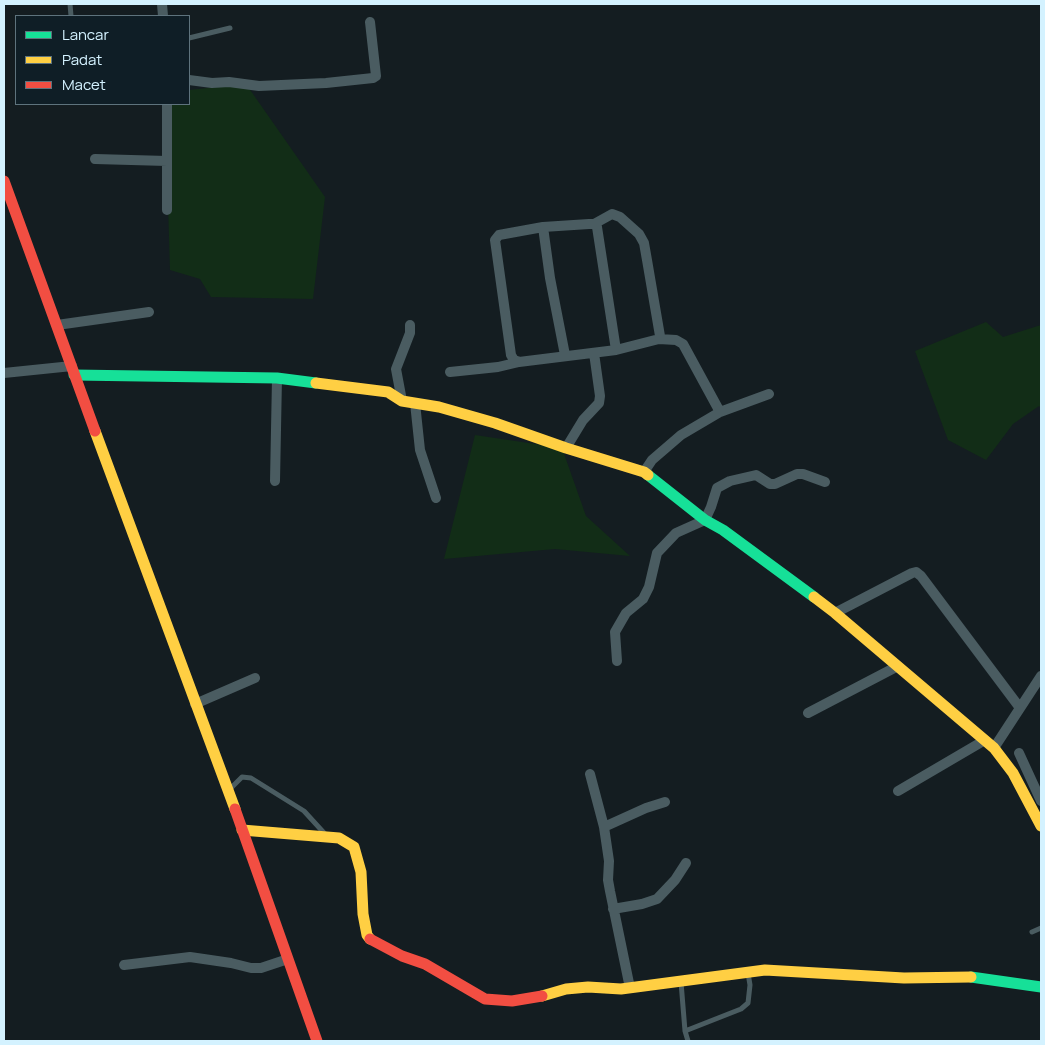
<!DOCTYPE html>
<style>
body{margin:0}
#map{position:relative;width:1045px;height:1045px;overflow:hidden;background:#141d21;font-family:Manrope,sans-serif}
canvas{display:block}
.frame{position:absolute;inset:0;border:5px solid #d4f2ff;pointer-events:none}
.legend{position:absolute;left:15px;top:15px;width:175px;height:90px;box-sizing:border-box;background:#0f1e26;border:1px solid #5e737d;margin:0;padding:6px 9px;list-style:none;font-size:15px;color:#d4f2ff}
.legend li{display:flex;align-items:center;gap:10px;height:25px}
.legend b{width:25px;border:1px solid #5e737d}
</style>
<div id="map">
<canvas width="1045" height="1045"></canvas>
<div class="frame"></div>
<ul class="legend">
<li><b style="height:6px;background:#16e098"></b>Lancar</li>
<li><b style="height:6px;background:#ffcf43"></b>Padat</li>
<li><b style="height:6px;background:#f24e42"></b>Macet</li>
</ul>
</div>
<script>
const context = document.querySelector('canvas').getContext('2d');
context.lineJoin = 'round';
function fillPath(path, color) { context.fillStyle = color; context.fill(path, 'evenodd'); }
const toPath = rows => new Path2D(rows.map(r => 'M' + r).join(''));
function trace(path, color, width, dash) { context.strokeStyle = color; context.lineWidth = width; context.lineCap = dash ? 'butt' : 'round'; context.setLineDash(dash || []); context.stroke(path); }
const green = toPath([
 [246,84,325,197,313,299,211,297,200,279,170,270,165,104,189,104,189,90],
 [986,322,1003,337,1041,325,1041,408,1039,406,1013,424,986,460,948,440,915,351],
 [475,435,562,448,586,516,630,556,555,549,444,559]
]);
const lane = toPath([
 [70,4,71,16],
 [189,38,230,28],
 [229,790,242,777,251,778,304,811,325,834],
 [1032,932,1041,928],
 [681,982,685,1031,688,1041],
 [685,1031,741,1009,748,1003,750,985,748,973]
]);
const street = toPath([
 [162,4,163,16],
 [189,80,212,83,229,82,259,86,326,83,373,78,376,76,370,22],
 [95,159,167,161],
 [167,210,167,104],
 [543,227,499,235,495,240,511,355,514,360,519,362,616,350,659,339,660,336,647,260,644,243,639,234,620,217,612,214,594,224],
 [57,325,149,312],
 [565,355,550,278,543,227,589,224,594,224,597,227,616,350],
 [450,372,498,367,519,362],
 [4,373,72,366],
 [402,401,396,369,410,333,410,325],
 [415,403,420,450,436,498],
 [720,412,769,394],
 [566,448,583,420,599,403,600,396,594,353],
 [644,472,652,460,681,435,720,412,683,344,676,340,659,339],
 [275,481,277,378],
 [835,613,912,573,916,572,921,576,1020,708],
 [617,661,615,632,626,613,643,599,649,587,657,553,676,533,705,520,711,507,717,488,730,481,756,475,770,484,775,484,797,474,803,474,825,482],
 [195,704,255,678],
 [808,713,898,666],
 [994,748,1041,676],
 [1019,753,1041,801],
 [590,774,604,827,609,861,608,880,610,891,630,988],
 [898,791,985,740],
 [604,827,646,808,665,802],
 [613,909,642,904,657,899,675,880,686,863],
 [124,965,190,957,231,963,251,968,261,968,288,959]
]);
const fast = toPath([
 [74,375,277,378,316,383],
 [648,475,705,520,723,530,814,597],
 [971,977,1041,987]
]);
const slow = toPath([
 [316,383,388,392,402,401,439,407,495,423,566,448,644,472,648,475],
 [95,431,235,809],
 [814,597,835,613,994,748,1013,773,1041,826],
 [242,830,339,838,354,847,361,872,363,914,367,935,370,939],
 [542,996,566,989,588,987,621,989,765,970,904,978,971,977]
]);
const jam = toPath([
 [4,181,95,431],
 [235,809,317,1041],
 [370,939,402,956,425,964,485,999,512,1001,542,996]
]);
fillPath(green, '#122d17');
trace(lane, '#4a5c61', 5);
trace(street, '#4a5c61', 10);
trace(fast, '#16e098', 11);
trace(slow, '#ffcf43', 11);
trace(jam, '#f24e42', 11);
</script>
